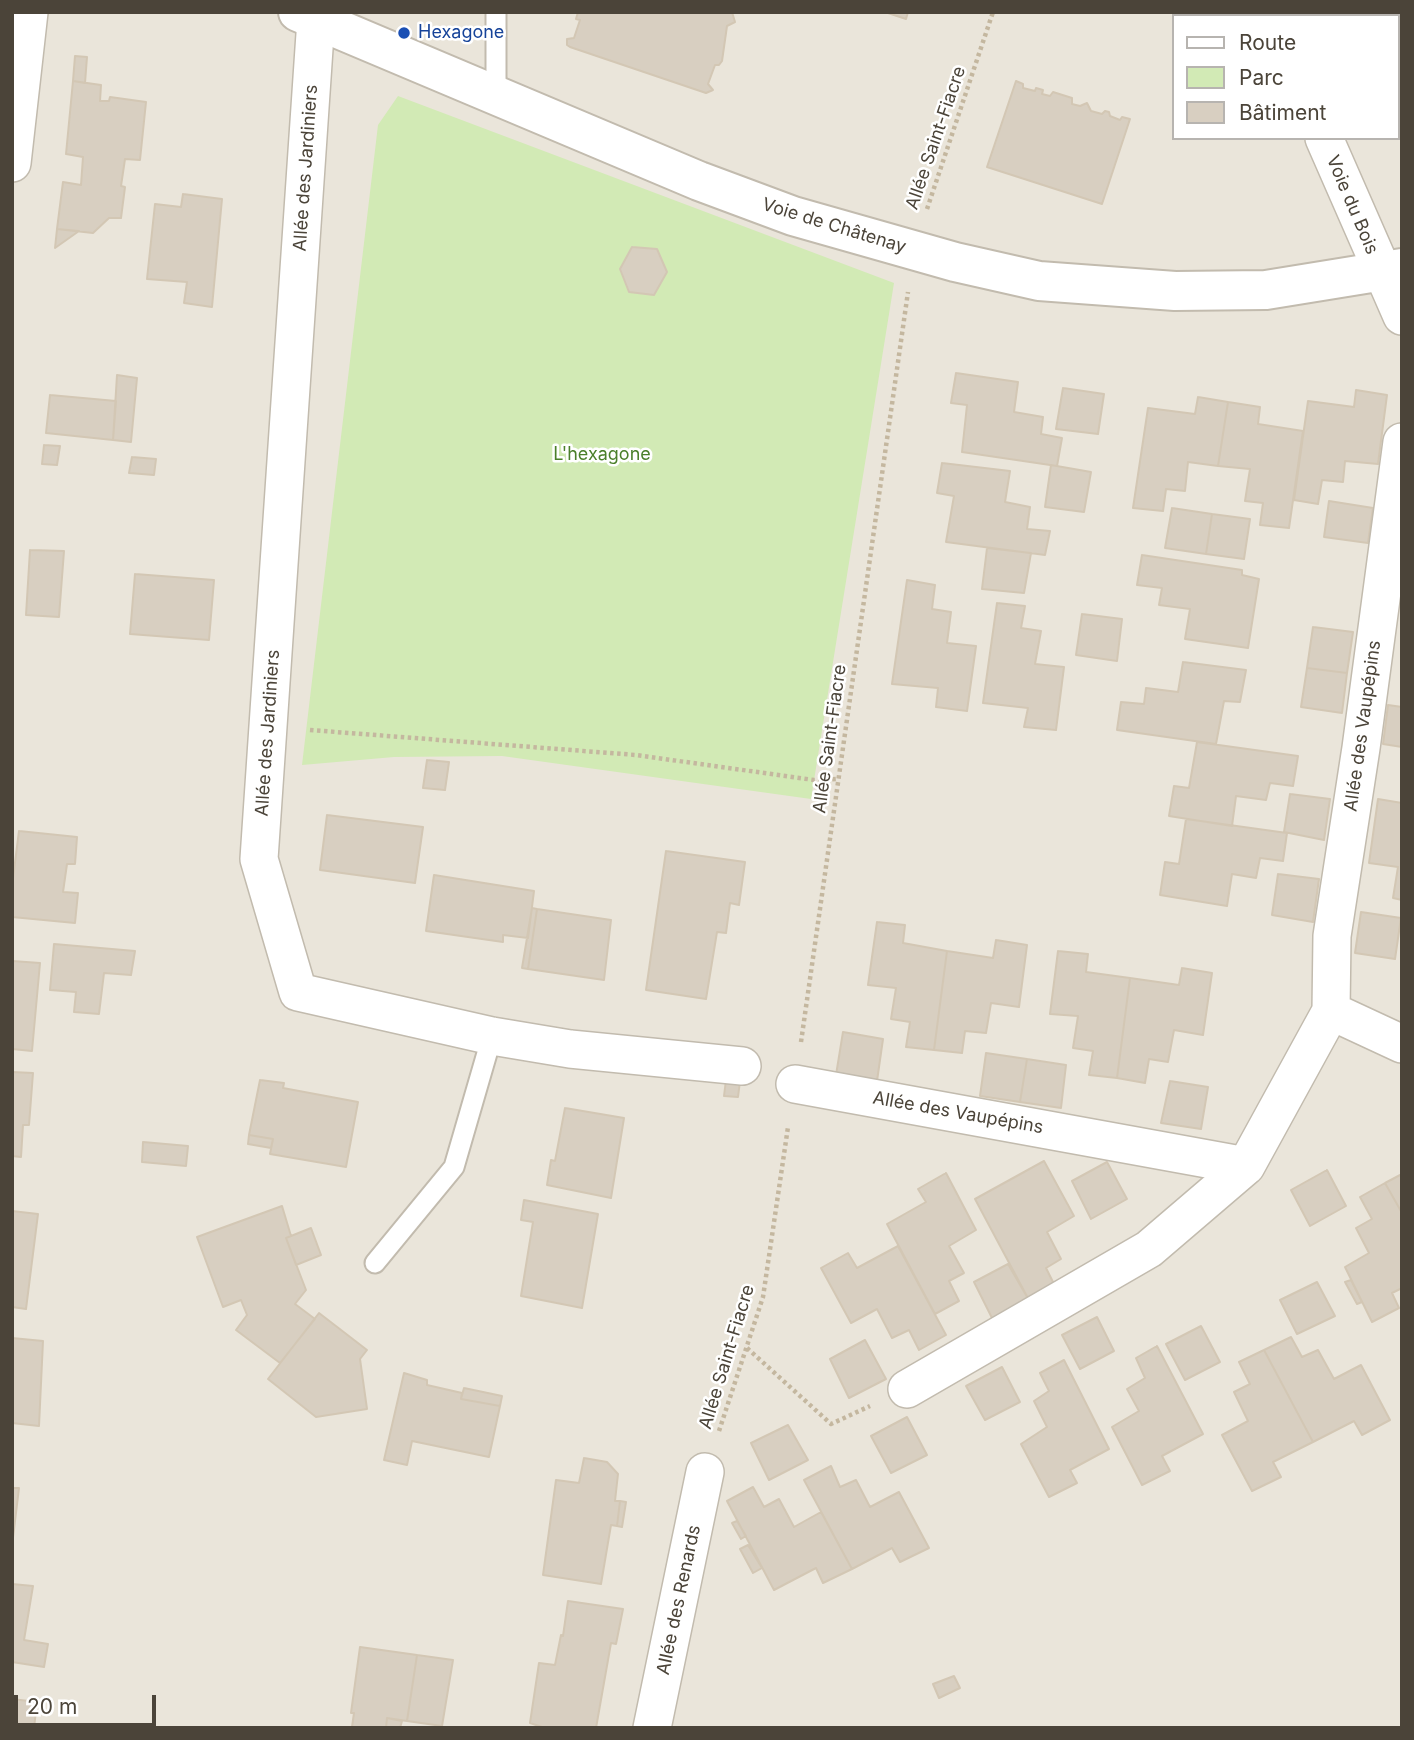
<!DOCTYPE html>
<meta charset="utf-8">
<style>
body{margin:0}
#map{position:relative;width:1414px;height:1740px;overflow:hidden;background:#f6f3ec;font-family:Inter,sans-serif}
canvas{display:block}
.frame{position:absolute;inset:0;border:14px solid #4b4439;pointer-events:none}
.legend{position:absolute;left:1172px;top:14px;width:228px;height:126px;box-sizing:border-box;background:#fff;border:2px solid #b7b4b0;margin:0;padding:9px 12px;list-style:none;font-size:21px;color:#4b4439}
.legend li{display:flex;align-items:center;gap:14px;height:35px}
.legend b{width:35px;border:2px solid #b7b4b0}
.scale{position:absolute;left:14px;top:1695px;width:142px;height:32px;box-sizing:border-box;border:4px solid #4b4439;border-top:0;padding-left:9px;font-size:21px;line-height:24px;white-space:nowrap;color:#4b4439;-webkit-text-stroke:5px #fff;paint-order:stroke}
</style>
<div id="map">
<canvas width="1414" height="1740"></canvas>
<div class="frame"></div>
<ul class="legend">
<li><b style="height:9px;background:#fff"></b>Route</li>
<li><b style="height:19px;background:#d2eab5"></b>Parc</li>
<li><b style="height:19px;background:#d8cfc1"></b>Bâtiment</li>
</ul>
<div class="scale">20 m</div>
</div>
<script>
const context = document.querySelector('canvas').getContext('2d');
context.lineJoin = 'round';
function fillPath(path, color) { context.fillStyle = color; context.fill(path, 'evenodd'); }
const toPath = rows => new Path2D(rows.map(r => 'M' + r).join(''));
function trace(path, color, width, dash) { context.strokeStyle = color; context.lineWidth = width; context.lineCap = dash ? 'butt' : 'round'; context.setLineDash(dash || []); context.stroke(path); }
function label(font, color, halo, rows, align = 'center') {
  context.font = font + ' Inter,sans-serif'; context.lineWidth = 5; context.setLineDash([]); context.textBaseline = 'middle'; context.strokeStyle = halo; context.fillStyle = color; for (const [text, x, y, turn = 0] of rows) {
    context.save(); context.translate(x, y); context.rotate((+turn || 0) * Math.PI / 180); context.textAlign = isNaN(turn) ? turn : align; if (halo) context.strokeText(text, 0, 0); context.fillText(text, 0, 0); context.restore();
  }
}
const residential = toPath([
 [12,12,1402,12,1402,1728,12,1728],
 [1174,16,1398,16,1398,138,1174,138]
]);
const green = toPath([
 [398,96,894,283,811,799,502,756,394,757,302,765,378,125]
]);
const building = toPath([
 [578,12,732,12,735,22,727,26,722,61,719,65,715,65,708,84,713,90,706,93,570,47,567,45,567,39,574,38,580,20,576,19,578,12],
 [885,12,908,12,906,19,885,12],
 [1365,12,1402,12,1402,48,1398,49,1398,16,1366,16,1365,12],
 [75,56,87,57,85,83,73,81,75,56],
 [73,81,101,85,100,101,109,101,110,97,146,102,140,160,125,159,121,186,125,187,121,218,109,218,93,233,57,229,63,182,81,185,83,157,66,154,73,81],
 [1016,81,1023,84,1023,88,1035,91,1036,88,1043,90,1042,94,1050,96,1053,92,1072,98,1072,104,1080,106,1087,103,1091,111,1102,114,1105,111,1109,112,1110,116,1120,120,1122,117,1130,119,1102,204,987,167,1016,81],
 [183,194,222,199,212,307,184,303,187,282,147,279,155,204,181,207,183,194],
 [57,229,79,231,55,248,57,229],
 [632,247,657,249,667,272,654,295,629,292,620,269,632,247],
 [956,373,1018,382,1014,412,1043,417,1041,434,1062,438,1057,466,962,452,967,405,951,403,956,373],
 [117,375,137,378,131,442,113,440,117,375],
 [1063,388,1104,394,1098,434,1056,429,1063,388],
 [1356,390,1387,395,1378,464,1345,461,1343,482,1322,480,1318,504,1294,500,1308,401,1354,407,1356,390],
 [50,395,116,401,113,440,46,433,50,395],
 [1198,397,1228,402,1218,466,1188,462,1185,491,1166,489,1163,511,1133,508,1148,408,1195,414,1198,397],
 [1228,402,1260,407,1258,424,1303,431,1289,528,1260,525,1263,503,1245,501,1250,469,1218,466,1228,402],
 [44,445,60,446,57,465,42,464,44,445],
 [132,457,156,459,154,475,129,473,132,457],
 [942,463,1010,471,1005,502,1030,507,1027,529,1050,531,1045,555,946,542,954,496,937,493,942,463],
 [1051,465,1091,472,1084,512,1045,507,1051,465],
 [1329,501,1373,508,1368,543,1324,537,1329,501],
 [1172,508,1212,514,1206,554,1165,548,1172,508],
 [1212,514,1250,519,1244,559,1206,554,1212,514],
 [987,548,1031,553,1024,593,982,589,987,548],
 [30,550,64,551,59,617,26,615,30,550],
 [1142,555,1242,570,1242,575,1259,579,1248,648,1185,639,1190,609,1159,605,1162,588,1137,585,1142,555],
 [135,574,214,580,209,640,130,634,135,574],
 [907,580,935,585,932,609,951,612,947,643,976,646,967,711,936,707,938,688,892,684,907,580],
 [997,603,1025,606,1021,628,1041,631,1035,664,1064,667,1056,730,1024,727,1028,708,983,703,997,603],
 [1082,614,1122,619,1117,661,1076,655,1082,614],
 [1313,627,1353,632,1347,673,1307,668,1313,627],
 [1183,662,1246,670,1240,702,1224,701,1216,744,1117,730,1121,702,1144,704,1146,688,1178,692,1183,662],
 [1307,668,1347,673,1342,713,1301,707,1307,668],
 [1388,705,1402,707,1402,747,1383,744,1388,705],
 [1197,742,1298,756,1293,786,1270,783,1266,800,1236,796,1232,826,1169,816,1174,786,1189,788,1197,742],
 [427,760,449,762,445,790,423,788,427,760],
 [1290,794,1330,799,1324,840,1284,832,1290,794],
 [1378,799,1402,803,1402,900,1393,898,1398,867,1369,863,1378,799],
 [327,815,423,827,415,883,320,870,327,815],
 [1186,819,1287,833,1283,861,1260,858,1256,878,1232,874,1227,906,1160,895,1165,862,1179,864,1186,819],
 [19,831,77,837,75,864,67,864,63,892,78,893,75,923,12,917,12,886,19,831],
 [666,851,745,862,739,905,730,903,726,933,717,932,706,999,646,990,666,851],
 [1278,874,1319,879,1313,922,1272,915,1278,874],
 [434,875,534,891,528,938,503,935,503,942,426,931,434,875],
 [532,908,537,909,528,969,522,968,532,908],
 [537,909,611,920,604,980,528,969,537,909],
 [1361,912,1401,918,1395,959,1355,953,1361,912],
 [877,922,905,925,903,943,947,951,934,1050,906,1047,910,1022,891,1019,896,988,868,985,877,922],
 [996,940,1027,945,1019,1007,991,1003,986,1033,965,1031,962,1053,934,1050,947,951,993,958,996,940],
 [54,944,135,951,131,975,104,973,99,1014,74,1012,76,992,50,990,54,944],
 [1058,951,1088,954,1086,972,1130,978,1117,1078,1089,1075,1093,1051,1073,1048,1078,1016,1050,1014,1058,951],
 [12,961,40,963,32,1051,12,1049,12,961],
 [1182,968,1212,973,1203,1035,1174,1030,1168,1062,1149,1059,1145,1083,1117,1078,1130,978,1179,985,1182,968],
 [843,1032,883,1039,877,1081,836,1075,843,1032],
 [986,1053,1027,1059,1020,1102,980,1096,986,1053],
 [1027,1059,1066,1065,1061,1108,1020,1102,1027,1059],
 [12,1072,33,1073,29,1125,23,1125,21,1157,12,1156,12,1072],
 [260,1080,284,1083,283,1088,358,1102,346,1167,270,1154,273,1139,249,1135,260,1080],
 [726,1080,740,1081,738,1097,724,1096,726,1080],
 [1170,1081,1208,1087,1201,1129,1161,1123,1170,1081],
 [565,1108,624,1118,611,1198,547,1185,551,1160,555,1161,565,1108],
 [249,1135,273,1139,271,1148,248,1144,249,1135],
 [143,1142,188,1146,186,1166,142,1162,143,1142],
 [1044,1161,1074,1216,1047,1232,1061,1259,1046,1268,1056,1288,1030,1302,975,1199,1044,1161],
 [1107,1162,1127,1199,1091,1219,1072,1181,1107,1162],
 [1327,1170,1346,1206,1310,1226,1291,1190,1327,1170],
 [946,1173,976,1230,949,1246,964,1273,949,1281,959,1301,935,1314,887,1224,926,1202,918,1189,946,1173],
 [1402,1174,1402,1213,1385,1183,1402,1174],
 [1385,1183,1402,1213,1402,1288,1392,1293,1399,1308,1372,1322,1345,1267,1369,1253,1356,1228,1372,1219,1360,1197,1385,1183],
 [524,1200,598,1214,582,1308,521,1296,533,1222,521,1220,524,1200],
 [282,1206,291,1236,286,1238,306,1290,295,1304,315,1319,280,1363,236,1330,247,1315,241,1300,223,1307,197,1237,282,1206],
 [12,1211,38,1214,26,1309,12,1307,12,1211],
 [311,1228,321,1255,296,1265,286,1238,311,1228],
 [898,1246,946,1335,919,1350,909,1330,892,1338,877,1309,851,1323,821,1268,848,1253,857,1268,898,1246],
 [1008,1264,1030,1302,994,1322,974,1282,1008,1264],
 [1351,1280,1362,1302,1357,1304,1345,1282,1351,1280],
 [1317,1282,1335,1316,1297,1334,1280,1300,1317,1282],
 [319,1313,367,1350,360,1359,367,1409,316,1417,268,1379,319,1313],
 [1097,1317,1114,1351,1080,1369,1062,1335,1097,1317],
 [1201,1326,1220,1362,1185,1380,1166,1344,1201,1326],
 [1291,1337,1302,1357,1318,1350,1334,1379,1361,1365,1390,1420,1362,1435,1354,1421,1313,1442,1264,1350,1291,1337],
 [12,1338,43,1341,39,1426,12,1423,12,1338],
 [865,1340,886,1379,849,1398,830,1359,865,1340],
 [1157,1346,1203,1434,1162,1456,1170,1471,1142,1485,1112,1427,1139,1411,1127,1389,1145,1378,1136,1358,1157,1346],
 [1264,1350,1313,1442,1273,1462,1281,1477,1252,1491,1222,1435,1248,1421,1234,1392,1250,1384,1239,1362,1264,1350],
 [1064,1360,1109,1449,1070,1470,1077,1483,1049,1497,1021,1444,1047,1427,1034,1401,1049,1391,1040,1373,1064,1360],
 [1002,1367,1020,1402,985,1420,966,1386,1002,1367],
 [404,1373,427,1380,427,1385,462,1393,461,1399,500,1406,489,1457,412,1441,407,1465,384,1460,404,1373],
 [464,1388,502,1396,500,1406,461,1399,464,1388],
 [907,1417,927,1455,891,1473,871,1436,907,1417],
 [788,1425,808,1460,769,1480,751,1443,788,1425],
 [584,1458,607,1462,618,1474,615,1501,620,1501,617,1526,611,1525,601,1584,543,1575,556,1480,579,1483,584,1458],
 [831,1466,840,1487,856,1480,870,1507,899,1492,929,1548,900,1562,892,1548,852,1569,804,1480,831,1466],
 [753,1487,764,1507,779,1499,794,1527,821,1512,852,1569,823,1583,816,1568,774,1590,727,1501,753,1487],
 [12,1488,19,1488,12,1546,12,1488],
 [620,1501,626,1502,622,1527,617,1526,620,1501],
 [737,1521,746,1536,741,1539,732,1523,737,1521],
 [748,1545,762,1568,753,1573,740,1549,748,1545],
 [12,1584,33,1586,24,1640,48,1644,44,1667,12,1662,12,1584],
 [568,1601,623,1609,616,1644,611,1643,596,1728,545,1728,530,1723,539,1663,555,1665,561,1635,563,1636,568,1601],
 [360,1647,417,1655,407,1721,387,1718,386,1728,352,1727,354,1713,351,1713,360,1647],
 [417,1655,453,1660,442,1726,407,1721,417,1655],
 [954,1676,960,1688,939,1698,933,1684,954,1676],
 [12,1699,37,1702,34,1728,12,1728,12,1699],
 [387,1718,402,1721,400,1728,386,1728,387,1718]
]);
const path = toPath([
 [927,209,993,12],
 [310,730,636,755,814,780,838,779],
 [801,1042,908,292],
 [747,1348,831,1424,870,1406],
 [719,1431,763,1297,788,1127]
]);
const service = toPath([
 [496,95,496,12],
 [375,1263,454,1167,492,1036]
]);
const minor = toPath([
 [1254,12,1256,16],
 [316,19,259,859,298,992,492,1036,570,1049,742,1066],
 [1324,138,1402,316],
 [12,163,29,12],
 [1402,442,1361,748,1332,936,1331,1011,1402,1044],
 [795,1084,1246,1166,1331,1011],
 [907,1389,1149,1249,1246,1166],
 [652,1728,705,1472]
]);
const tertiary = toPath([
 [298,12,699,181,793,216,955,262,1039,281,1175,291,1266,290,1402,268]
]);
const markers = [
 [404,33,7,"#1a4fb4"]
];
const transitNames = [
 ["Hexagone",418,33]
];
const streetNames = [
 ["Allée Saint-Fiacre",936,138,-71],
 ["Allée des Jardiniers",306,168,-86],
 ["Voie du Bois",1352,205,67],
 ["Voie de Châtenay",834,226,17],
 ["Allée des Vaupépins",1363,726,-82],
 ["Allée des Jardiniers",268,733,-86],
 ["Allée Saint-Fiacre",830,739,-82],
 ["Allée des Vaupépins",958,1113,10],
 ["Allée Saint-Fiacre",727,1357,-73],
 ["Allée des Renards",679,1600,-78]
];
const parkNames = [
 ["L'hexagone",602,455]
];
fillPath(residential, '#eae5da');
fillPath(green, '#d2eab5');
fillPath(building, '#d8cfc1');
trace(building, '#d3c7b4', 2);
trace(service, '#c2bbae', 23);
trace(minor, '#c2bbae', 40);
trace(tertiary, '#c2bbae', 42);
trace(path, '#c4b79f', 4.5, [3.5, 3.5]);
trace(service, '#fff', 19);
trace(minor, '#fff', 37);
trace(tertiary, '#fff', 38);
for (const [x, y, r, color] of markers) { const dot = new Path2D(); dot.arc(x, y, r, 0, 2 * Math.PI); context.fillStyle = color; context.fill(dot); trace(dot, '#fff', 2.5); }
label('18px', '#164399', '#fff', transitNames, 'left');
label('18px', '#4b4439', '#fff', streetNames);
label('18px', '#4a7f2a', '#fff', parkNames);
</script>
